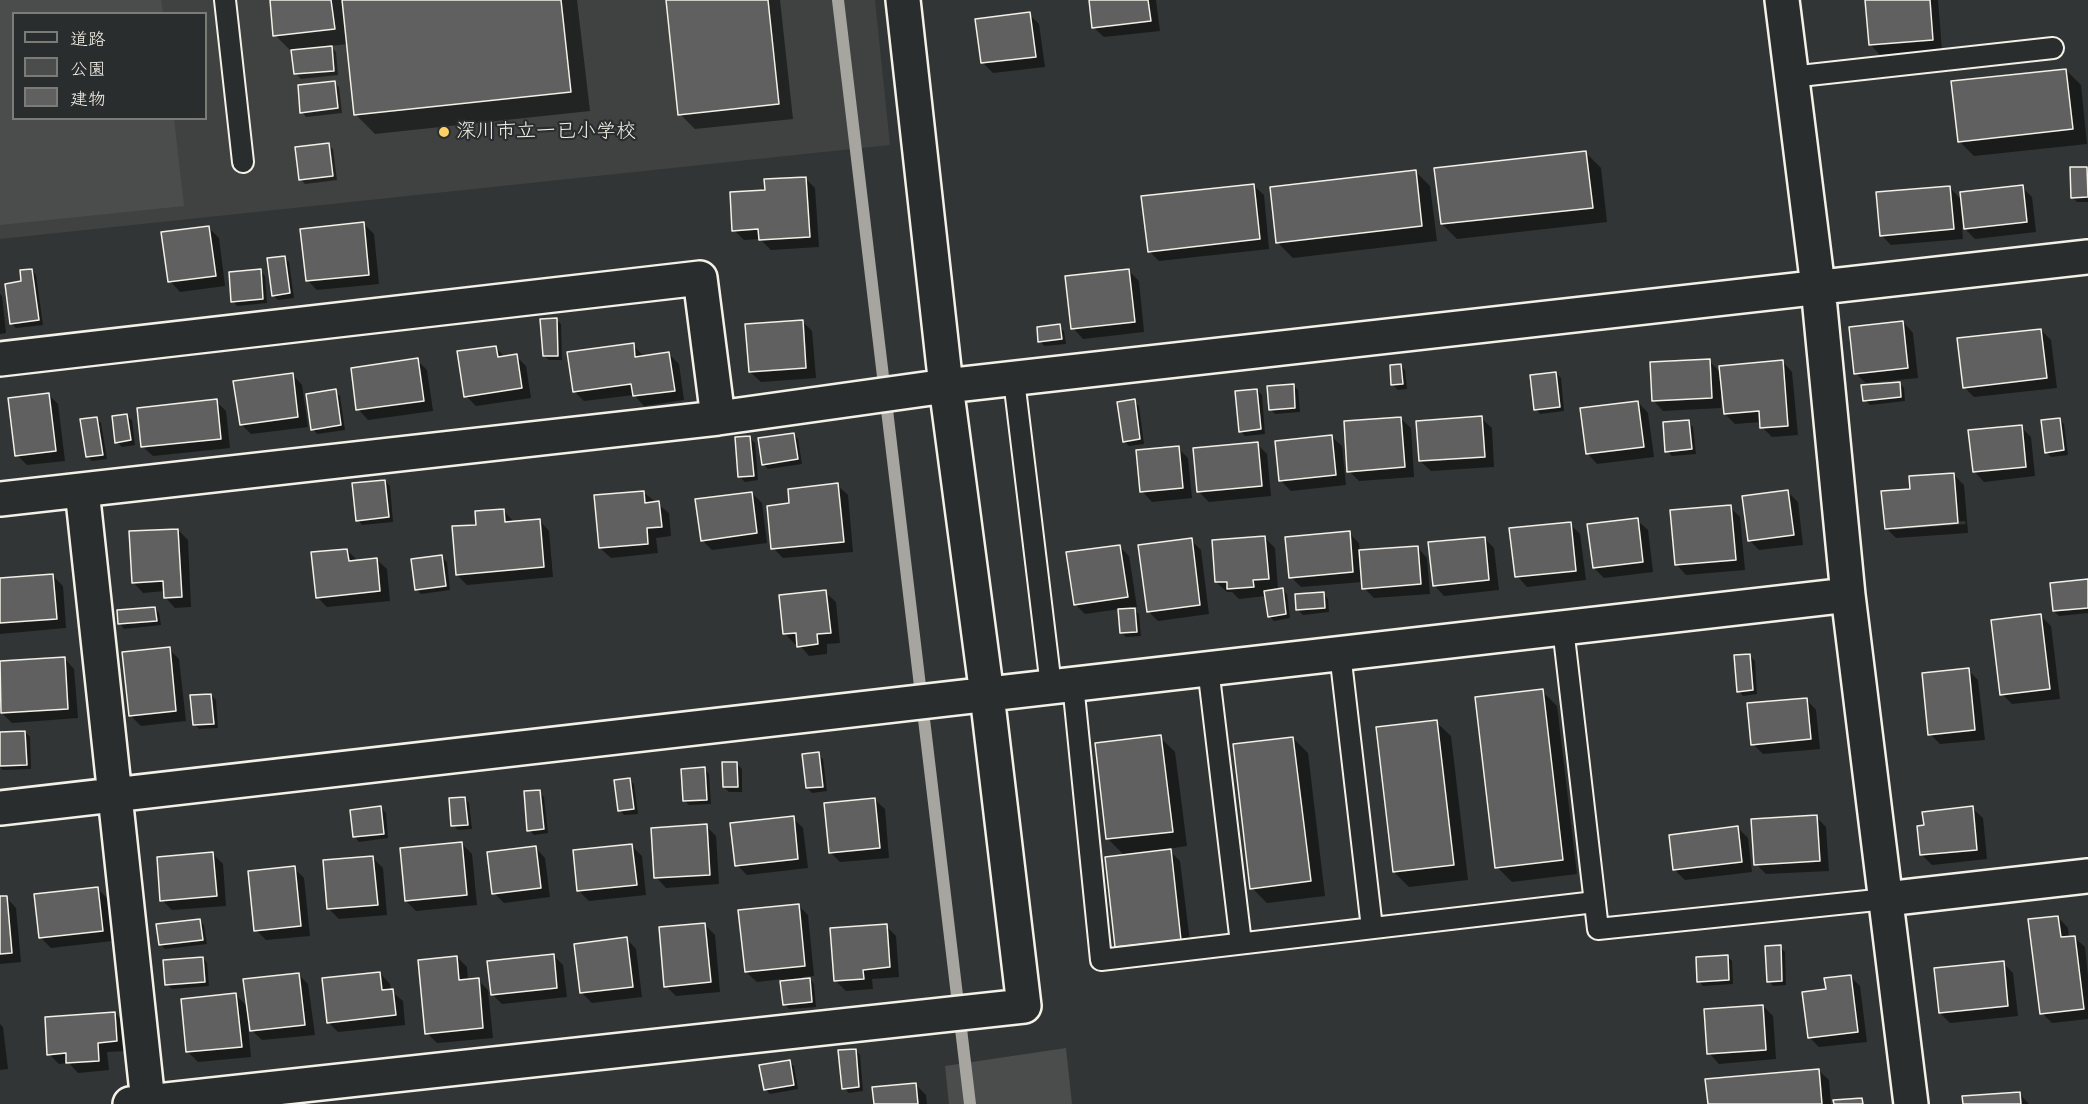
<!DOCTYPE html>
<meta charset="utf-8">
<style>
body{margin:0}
#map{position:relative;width:2088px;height:1104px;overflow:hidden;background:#323535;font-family:"Patrick Hand","Klee One",sans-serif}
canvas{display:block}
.legend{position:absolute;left:12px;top:12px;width:195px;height:108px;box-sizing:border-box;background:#2a2d2e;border:2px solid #7b7b78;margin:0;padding:8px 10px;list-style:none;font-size:18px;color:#f4f1e8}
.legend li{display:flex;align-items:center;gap:12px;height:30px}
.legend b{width:30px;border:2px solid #7b7b78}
</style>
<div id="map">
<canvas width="2088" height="1104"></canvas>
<ul class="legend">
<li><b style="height:8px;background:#2a2d2e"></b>道路</li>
<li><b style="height:16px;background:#4b4d4c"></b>公園</li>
<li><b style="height:16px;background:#5f605f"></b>建物</li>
</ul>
</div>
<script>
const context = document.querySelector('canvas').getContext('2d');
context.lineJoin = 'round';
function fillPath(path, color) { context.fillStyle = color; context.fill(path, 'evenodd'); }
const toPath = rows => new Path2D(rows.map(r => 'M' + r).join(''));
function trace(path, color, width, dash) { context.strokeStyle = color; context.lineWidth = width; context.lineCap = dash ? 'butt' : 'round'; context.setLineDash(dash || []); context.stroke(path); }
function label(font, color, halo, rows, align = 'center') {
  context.font = font + ' "Patrick Hand","Klee One",sans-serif'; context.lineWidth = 4.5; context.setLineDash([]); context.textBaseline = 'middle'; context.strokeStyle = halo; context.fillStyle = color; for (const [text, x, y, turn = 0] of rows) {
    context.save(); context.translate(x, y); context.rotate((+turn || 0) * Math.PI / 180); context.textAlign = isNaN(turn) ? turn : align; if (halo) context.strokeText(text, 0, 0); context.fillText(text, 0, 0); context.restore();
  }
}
const built = toPath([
 [0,0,875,0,890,145,0,239],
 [14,14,206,14,206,118,14,118]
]);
const green = toPath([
 [0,0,161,0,163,13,14,14,14,118,174,119,184,206,0,225],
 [1066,1048,1072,1104,949,1104,945,1066]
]);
const shadow = toPath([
 [271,0,577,0,590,111,375,134,356,115,348,44,330,46,336,52,338,75,301,79,296,74,293,50,290,50,275,35],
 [668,0,780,0,793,119,695,129,680,114],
 [1090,0,1156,0,1160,31,1104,37,1093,27],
 [1866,0,1938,0,1942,50,1880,55,1870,44],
 [1029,14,1039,24,1045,67,993,73,983,63],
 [2066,70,2081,85,2087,144,1974,156,1959,141],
 [334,82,339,87,342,113,306,117,302,112],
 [328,145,333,149,337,180,305,184,300,179],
 [1586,153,1601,168,1607,222,1457,239,1442,224],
 [2087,169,2088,202,2077,202,2072,197],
 [1415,171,1430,186,1437,241,1293,258,1278,243],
 [805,178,815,188,819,247,771,250,760,239,744,240,734,230],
 [1253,185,1264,195,1269,249,1159,261,1149,251],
 [2022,187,2032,197,2036,232,1975,239,1962,226,1963,239,1891,245,1881,235,1950,188,1962,200],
 [364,224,374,234,379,284,317,290,307,280],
 [209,228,219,238,225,286,180,292,170,281],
 [284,257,289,262,294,298,278,300,273,295],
 [32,270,36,275,43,325,16,328,11,323,23,283],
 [1128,270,1139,281,1144,332,1083,339,1073,328],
 [260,271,265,276,267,303,237,306,233,301],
 [0,294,2,296,6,333,0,334],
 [556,319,561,324,562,360,549,360,544,356],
 [802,321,812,331,816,378,761,382,750,372],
 [1903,322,1913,333,1918,378,1866,383,1855,373],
 [1059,326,1064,331,1066,344,1044,346,1040,341],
 [2041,330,2051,340,2057,388,1974,397,1964,387],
 [633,345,644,357,669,354,679,364,684,400,644,406,634,395,584,401,574,391],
 [495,347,505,357,516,356,526,366,531,398,476,406,466,396],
 [417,360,427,370,433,411,368,420,358,409],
 [1709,361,1721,373,1782,361,1792,372,1798,435,1772,437,1762,427,1761,422,1735,424,1725,414,1723,395,1721,395,1721,408,1663,411,1653,400],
 [1400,365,1405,370,1407,389,1398,390,1393,385],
 [1556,373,1561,378,1564,411,1540,414,1536,409],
 [292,374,302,385,308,427,251,434,241,424],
 [1899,383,1904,388,1905,401,1870,405,1865,400],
 [1294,386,1298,390,1300,412,1275,414,1270,409],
 [1257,390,1262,395,1265,434,1245,436,1240,431],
 [335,391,340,396,345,430,317,434,313,429],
 [48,394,58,404,65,461,27,465,17,455],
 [216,401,226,411,230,448,153,456,142,446],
 [1134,401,1139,406,1144,444,1129,446,1124,441],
 [1638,402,1648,413,1654,457,1597,464,1587,453],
 [127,416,132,420,135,445,122,447,117,442],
 [96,418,101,423,107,459,92,461,87,457],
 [1400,418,1411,428,1414,477,1359,481,1349,471],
 [1481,418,1492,428,1494,467,1431,471,1420,461],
 [2059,419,2064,424,2068,455,2051,457,2046,452],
 [1688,422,1693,427,1696,454,1672,456,1667,451],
 [2021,427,2031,437,2035,476,1984,482,1974,471],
 [794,434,798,439,802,464,768,469,763,464],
 [1331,436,1342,446,1346,485,1291,491,1280,480],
 [750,438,755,443,758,480,745,482,740,477],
 [1257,444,1267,454,1271,496,1209,502,1199,492],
 [1178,448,1188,458,1192,498,1152,502,1142,491],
 [1954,475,1964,485,1968,533,1896,538,1886,528,1912,490],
 [1965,521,1966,524,1893,530,1893,527],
 [385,481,390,486,393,522,362,525,358,520],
 [837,485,848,495,853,552,783,558,773,548,791,504],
 [643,492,669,513,671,536,656,538,658,553,611,558,600,548],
 [1788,492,1798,502,1803,545,1759,550,1749,540],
 [752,493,762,503,767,543,712,550,702,540],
 [1730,507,1740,517,1745,570,1686,575,1676,564],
 [503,510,514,522,539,520,549,531,553,577,467,585,457,575,478,526],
 [1637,520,1648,530,1653,572,1604,578,1594,568],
 [1570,524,1580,534,1586,580,1527,587,1517,576],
 [178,530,188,540,191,607,175,608,165,597,165,591,143,593,133,582],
 [1349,533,1359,543,1360,552,1417,547,1427,558,1430,594,1374,598,1364,588,1363,582,1301,587,1291,577],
 [1265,538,1275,548,1278,590,1282,589,1287,594,1290,618,1274,621,1269,616,1266,596,1239,599,1232,592,1227,592,1216,582],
 [1484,538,1494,548,1499,590,1444,596,1434,585],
 [1191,540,1201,550,1209,614,1158,621,1148,611],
 [1119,546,1129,556,1137,607,1132,608,1139,614,1141,636,1126,637,1121,632,1120,609,1085,614,1075,604],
 [347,550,357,560,376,559,387,569,390,601,327,607,317,597],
 [442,557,447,562,450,590,421,594,416,589],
 [53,576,63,586,66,628,0,634,0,580],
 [2088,581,2088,613,2059,616,2054,611],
 [825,592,836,602,840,643,827,644,827,654,809,656,798,643,795,644,785,634],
 [1323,594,1328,599,1329,612,1303,615,1298,610],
 [155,608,159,613,161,625,124,629,120,624],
 [2041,616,2051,626,2060,699,2012,704,2002,694],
 [169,649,179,659,186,721,141,726,131,716],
 [1750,656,1755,661,1757,694,1743,696,1739,691],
 [64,658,74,669,78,718,12,723,2,713,0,663],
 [1968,670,1978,680,1985,740,1940,744,1930,734],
 [1542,691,1557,706,1577,874,1512,882,1497,867],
 [211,695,216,700,218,728,199,729,195,725],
 [1806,699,1816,710,1820,749,1763,754,1753,744],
 [1436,722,1451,736,1468,880,1409,887,1394,872],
 [25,732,30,737,31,769,3,770,0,767,0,733],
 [1160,737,1175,752,1187,846,1168,849,1180,861,1191,950,1127,957,1117,946,1125,856,1108,839],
 [1293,738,1308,753,1325,896,1267,903,1252,888],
 [818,754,823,759,827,791,812,793,807,788],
 [737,764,742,769,742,792,729,792,724,787],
 [704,769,709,774,711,804,689,805,684,800],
 [629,780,634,784,638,814,624,815,620,810],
 [539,792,544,797,548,833,534,835,529,830],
 [464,798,469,803,472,829,458,830,453,825],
 [874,799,885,809,889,858,840,862,830,852],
 [381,808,386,813,388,838,359,842,355,837],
 [1972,808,1983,818,1987,859,1932,865,1922,855],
 [1816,817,1826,827,1829,871,1766,874,1756,864],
 [793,818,803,828,808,868,747,875,737,865],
 [706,826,716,836,719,884,666,888,656,877],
 [1738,828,1748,838,1752,872,1685,880,1675,870],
 [462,844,472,854,477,905,416,911,406,901],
 [632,846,642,856,646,895,589,901,579,891],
 [535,847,545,858,550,897,504,903,494,893],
 [213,854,223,864,226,906,172,910,162,900],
 [373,858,383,868,387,915,339,919,329,909],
 [294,868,304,878,310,936,266,940,256,930],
 [98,889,108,899,112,941,51,948,40,937],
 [6,897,16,908,21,962,0,964,0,898],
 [798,905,808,915,814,976,802,977,802,980,810,979,814,984,816,1007,789,1009,784,1004,782,979,757,982,746,972],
 [2058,917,2068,928,2069,938,2074,937,2085,947,2088,976,2088,1019,2052,1023,2042,1013],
 [199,920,204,925,207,944,165,949,160,944],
 [705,925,715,935,720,992,676,996,666,986],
 [886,926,896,936,899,977,872,979,873,989,846,991,836,981],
 [626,938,636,949,642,997,592,1003,582,993],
 [1780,947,1785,952,1786,985,1773,986,1769,981],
 [553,955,563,965,567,997,502,1004,492,994],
 [1727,956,1732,961,1733,984,1703,986,1699,981],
 [457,957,467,967,468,980,478,980,488,990,493,1038,437,1043,427,1033],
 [203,958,207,963,209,986,172,989,167,985],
 [2003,963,2013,973,2018,1016,1950,1023,1940,1013],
 [380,973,390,984,391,991,403,1001,405,1025,338,1032,328,1022],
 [298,974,308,984,315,1035,262,1040,248,1027,251,1057,198,1062,188,1052,236,995,249,1008],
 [1850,976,1860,986,1867,1042,1819,1047,1809,1037,1827,991],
 [1763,1006,1773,1016,1776,1059,1719,1064,1709,1053],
 [115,1013,125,1023,127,1051,107,1052,109,1070,78,1073,69,1063,59,1064,49,1054],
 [0,1024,3,1027,8,1069,0,1070],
 [855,1050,860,1055,863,1091,849,1093,844,1088],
 [789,1062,794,1066,798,1089,770,1094,765,1089],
 [1818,1070,1829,1080,1831,1104,1709,1104],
 [915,1084,926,1095,927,1104,875,1104],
 [2019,1093,2029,1104,1964,1104]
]);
const stream = toPath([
 [838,0,970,1104]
]);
const building = toPath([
 [270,0,331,0,335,29,273,36,270,0],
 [342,0,561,0,571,92,354,115,342,0],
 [666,0,768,0,779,104,678,115,666,0],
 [1089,0,1148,0,1151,21,1092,28,1089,0],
 [1865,0,1930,0,1933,40,1869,45,1865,0],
 [1030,12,1036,57,981,63,975,19,1030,12],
 [332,46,334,71,294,74,291,50,332,46],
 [2066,69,2073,129,1958,142,1951,81,2066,69],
 [335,81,338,108,300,113,298,85,335,81],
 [329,143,333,176,299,180,295,147,329,143],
 [1586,151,1593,208,1441,224,1434,168,1586,151],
 [2070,167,2087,167,2088,197,2071,198,2070,167],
 [1416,170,1422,226,1276,243,1270,187,1416,170],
 [806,177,810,237,759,240,758,229,732,231,730,192,765,190,764,179,806,177],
 [1254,184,1260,239,1148,252,1141,196,1254,184],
 [2023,185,2027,222,1964,229,1960,192,2023,185],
 [1950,186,1954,229,1880,236,1876,192,1950,186],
 [364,222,369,275,306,281,300,229,364,222],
 [209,226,216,276,168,282,161,232,209,226],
 [285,256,290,293,272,296,267,258,285,256],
 [32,269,39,320,10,324,5,284,21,281,20,270,32,269],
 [261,269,263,299,231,302,229,272,261,269],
 [1129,269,1135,322,1071,329,1065,276,1129,269],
 [557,318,558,356,543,356,540,319,557,318],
 [803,320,806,368,749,372,745,324,803,320],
 [1903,321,1908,368,1854,374,1849,327,1903,321],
 [1060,324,1062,339,1038,342,1037,327,1060,324],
 [2041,329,2047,378,1963,388,1957,338,2041,329],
 [634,343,635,357,669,352,675,391,633,396,631,384,573,392,567,352,634,343],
 [496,346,498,357,517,354,522,388,464,397,457,351,496,346],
 [418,358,424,401,356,410,351,368,418,358],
 [1710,359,1712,398,1652,401,1650,362,1710,359],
 [1783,360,1788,426,1760,428,1759,411,1724,414,1719,366,1783,360],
 [1401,364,1403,384,1391,385,1390,365,1401,364],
 [1556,372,1560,407,1534,410,1530,375,1556,372],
 [293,373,298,417,240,425,233,381,293,373],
 [1900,382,1901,397,1863,401,1861,385,1900,382],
 [1294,384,1295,408,1269,410,1267,386,1294,384],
 [336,389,341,425,311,430,306,394,336,389],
 [1257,389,1261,429,1239,432,1235,391,1257,389],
 [49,393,56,451,15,456,8,398,49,393],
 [217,399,221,439,141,447,137,408,217,399],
 [1135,399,1140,439,1123,442,1117,402,1135,399],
 [1638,401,1644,447,1586,454,1580,408,1638,401],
 [127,414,131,440,115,443,112,416,127,414],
 [1482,416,1485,457,1419,461,1416,421,1482,416],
 [97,417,103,455,86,457,80,419,97,417],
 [1401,417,1405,467,1347,472,1344,421,1401,417],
 [2060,418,2064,450,2045,453,2041,420,2060,418],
 [1689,420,1692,449,1665,452,1663,422,1689,420],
 [2022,425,2026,467,1973,472,1968,430,2022,425],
 [794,433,798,459,762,465,758,438,794,433],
 [1332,435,1336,475,1279,481,1275,441,1332,435],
 [750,436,754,476,738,477,735,437,750,436],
 [1258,442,1262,486,1197,492,1193,448,1258,442],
 [1179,446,1183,488,1140,492,1136,450,1179,446],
 [1954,473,1958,523,1885,529,1881,491,1910,489,1909,476,1954,473],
 [385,480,389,517,356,521,352,483,385,480],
 [838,483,844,542,771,549,767,506,789,503,788,489,838,483],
 [1788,490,1794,535,1748,541,1742,496,1788,490],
 [644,491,645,503,659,501,662,527,647,528,648,544,599,548,594,495,644,491],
 [752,492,757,533,701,541,695,499,752,492],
 [1731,505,1736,560,1675,565,1670,510,1731,505],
 [504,509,505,522,540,519,544,567,456,575,452,526,476,525,475,511,504,509],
 [1638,518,1643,562,1593,568,1587,524,1638,518],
 [1571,522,1576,571,1515,577,1509,528,1571,522],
 [178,529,182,597,164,598,163,581,132,583,129,531,178,529],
 [1350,531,1353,572,1289,578,1285,537,1350,531],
 [1265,536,1269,579,1253,580,1254,587,1227,589,1227,582,1215,582,1212,540,1265,536],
 [1485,537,1489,580,1433,586,1428,542,1485,537],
 [1192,538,1200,605,1147,612,1138,545,1192,538],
 [1120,545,1128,597,1074,605,1066,552,1120,545],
 [1418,546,1421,584,1362,589,1359,550,1418,546],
 [347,549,349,561,377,558,380,591,316,598,311,552,347,549],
 [442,555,446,586,415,590,411,559,442,555],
 [53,574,57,619,0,623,0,578,53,574],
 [2088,579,2088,608,2053,611,2050,583,2088,579],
 [1283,588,1286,614,1268,617,1264,591,1283,588],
 [826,590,831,633,817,634,818,644,797,647,796,633,783,634,779,595,826,590],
 [1324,592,1325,608,1296,610,1295,594,1324,592],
 [155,607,157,621,118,624,117,610,155,607],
 [1135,608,1137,632,1120,633,1118,609,1135,608],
 [2041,614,2050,689,2000,695,1991,620,2041,614],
 [170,647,176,711,129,716,122,652,170,647],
 [1750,654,1753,690,1737,692,1734,655,1750,654],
 [65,657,68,709,1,713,0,661,65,657],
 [1969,668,1975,730,1928,735,1922,673,1969,668],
 [1543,689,1563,860,1495,868,1475,697,1543,689],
 [211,694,214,724,193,725,190,695,211,694],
 [1807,698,1811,739,1751,745,1747,703,1807,698],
 [1437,720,1454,865,1393,872,1376,727,1437,720],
 [25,731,27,765,0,766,0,732,25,731],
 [1161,735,1173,832,1106,839,1095,743,1161,735],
 [1293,737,1311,881,1250,889,1233,744,1293,737],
 [819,752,823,787,806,788,802,754,819,752],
 [722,762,737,762,738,787,723,787,722,762],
 [705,767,707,800,683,801,681,769,705,767],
 [630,778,634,809,618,811,614,780,630,778],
 [540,790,544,829,527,831,524,791,540,790],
 [465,797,468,825,451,826,449,798,465,797],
 [875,798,880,848,829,853,824,803,875,798],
 [381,806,384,834,353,837,350,810,381,806],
 [1973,806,1977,850,1920,855,1917,826,1924,825,1922,812,1973,806],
 [1817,815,1820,861,1754,865,1751,819,1817,815],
 [794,816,798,859,735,866,730,823,794,816],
 [707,824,710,875,654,878,651,828,707,824],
 [1738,826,1742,862,1673,870,1669,835,1738,826],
 [462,842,467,895,405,901,400,848,462,842],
 [632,844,637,885,577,891,573,850,632,844],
 [536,846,541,888,492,894,487,852,536,846],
 [1171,849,1181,940,1115,947,1105,857,1171,849],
 [213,852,217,896,160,901,157,857,213,852],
 [373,856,378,905,327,909,323,860,373,856],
 [295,866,301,926,254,931,248,871,295,866],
 [98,887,103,931,39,938,34,894,98,887],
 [0,896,7,896,12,953,0,954,0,896],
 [799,904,805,966,745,972,738,910,799,904],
 [2058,916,2061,937,2075,936,2084,1009,2040,1014,2028,919,2058,916],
 [200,919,203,940,159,945,156,924,200,919],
 [705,923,711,982,664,987,659,927,705,923],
 [887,924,890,967,863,970,864,979,834,981,830,928,887,924],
 [627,937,633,987,580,993,574,944,627,937],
 [1781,945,1782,981,1767,982,1765,946,1781,945],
 [554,954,557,988,491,995,487,961,554,954],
 [1728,955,1729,980,1697,982,1696,957,1728,955],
 [457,956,459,980,479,978,483,1028,425,1034,418,960,457,956],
 [203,957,205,982,165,985,163,960,203,957],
 [2004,961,2008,1006,1939,1013,1934,968,2004,961],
 [380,972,382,990,393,989,396,1015,327,1023,322,978,380,972],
 [299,973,305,1025,250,1031,243,979,299,973],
 [1851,975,1858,1032,1808,1038,1802,992,1826,989,1824,978,1851,975],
 [810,978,812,1002,783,1005,780,981,810,978],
 [236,993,242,1047,186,1052,181,999,236,993],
 [1763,1005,1766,1050,1707,1054,1704,1009,1763,1005],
 [115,1012,117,1041,98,1043,99,1061,66,1063,66,1053,47,1055,45,1017,115,1012],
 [856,1049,859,1087,842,1089,838,1050,856,1049],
 [790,1060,794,1085,764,1090,759,1065,790,1060],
 [1819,1069,1822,1104,1708,1104,1705,1079,1819,1069],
 [916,1083,918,1104,874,1104,872,1087,916,1083],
 [2020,1092,2021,1104,1963,1104,1962,1096,2020,1092],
 [1862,1098,1863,1104,1834,1104,1833,1100,1862,1098]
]);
const lane = toPath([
 [225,0,243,162],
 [1791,77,2053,48],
 [1014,380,1051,686],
 [1563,628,1598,929,1886,899],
 [1340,653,1372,928],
 [1208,668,1241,943],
 [1073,684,1101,960,1595,902]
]);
const street = toPath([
 [1782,0,1818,287,1848,595,1911,1104],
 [0,359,700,278,718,418],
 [82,490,148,1102],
 [0,499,718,418,946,386,2088,257],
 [0,808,1848,595],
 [1886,899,2088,876],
 [130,1104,1024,1006,987,695,946,386,903,0]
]);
const markers = [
 [444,132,6,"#ffd166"]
];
const poiNames = [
 ["深川市立一已小学校",456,132]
];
fillPath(built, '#404242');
fillPath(green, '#4b4d4c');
fillPath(shadow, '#0007');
trace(stream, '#a6a5a0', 12);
fillPath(building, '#5f605f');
trace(building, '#f4f1e8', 1.5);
trace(lane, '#f4f1e8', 24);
trace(street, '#f4f1e8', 38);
trace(lane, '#2a2d2e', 20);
trace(street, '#2a2d2e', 33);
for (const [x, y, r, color] of markers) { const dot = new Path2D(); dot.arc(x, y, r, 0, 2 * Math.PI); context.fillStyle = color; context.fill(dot); trace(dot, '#2a2d2e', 2); }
label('20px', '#f4f1e8', '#2a2d2e', poiNames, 'left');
</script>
